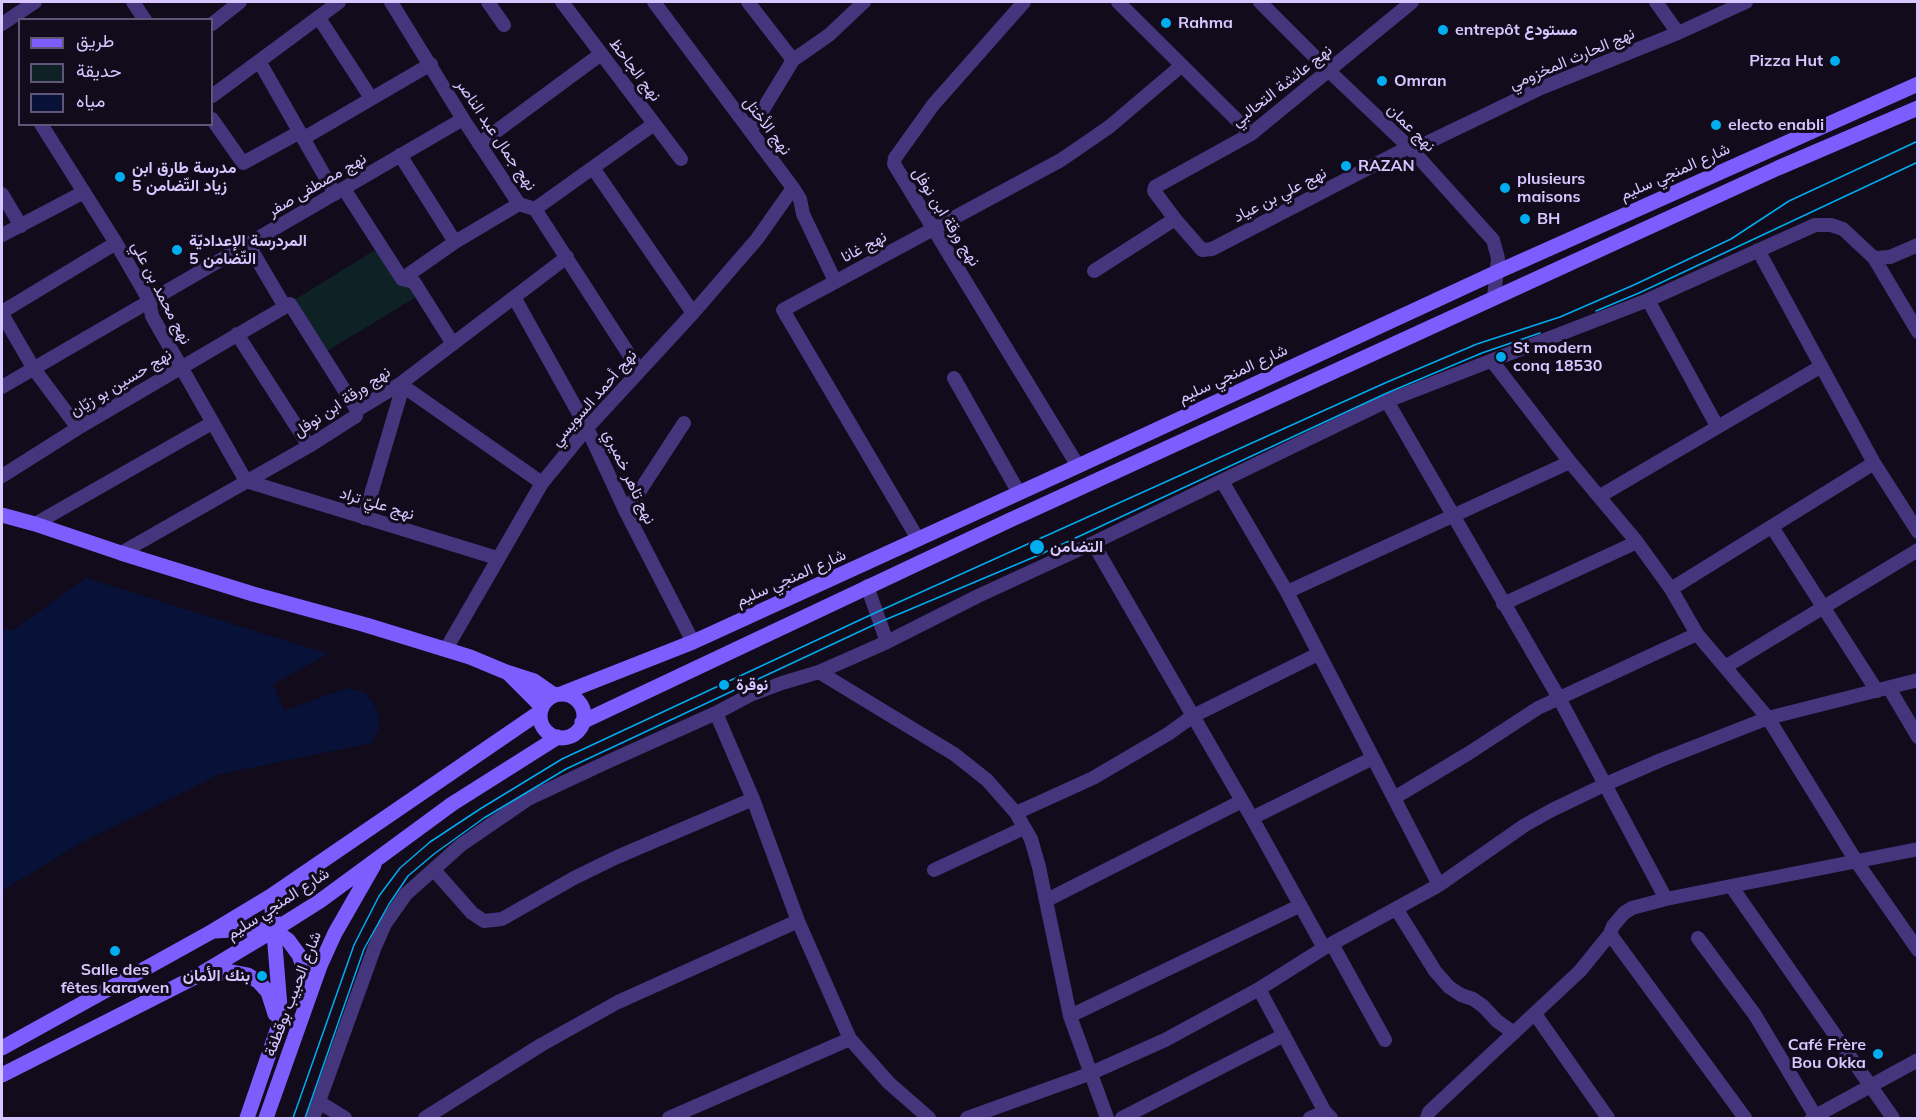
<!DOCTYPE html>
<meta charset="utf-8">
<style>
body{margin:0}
#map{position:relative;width:1919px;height:1120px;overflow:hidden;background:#110b1c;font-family:Mulish,Vazirmatn,sans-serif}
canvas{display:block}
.frame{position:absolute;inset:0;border:3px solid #d7c6ff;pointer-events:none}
.legend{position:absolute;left:18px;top:18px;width:195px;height:108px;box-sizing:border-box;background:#110b1c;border:2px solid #605677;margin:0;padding:8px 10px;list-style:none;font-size:18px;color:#d7c6ff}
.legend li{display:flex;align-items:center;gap:12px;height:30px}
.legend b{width:30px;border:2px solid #605677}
</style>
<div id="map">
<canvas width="1919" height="1120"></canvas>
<div class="frame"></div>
<ul class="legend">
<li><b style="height:8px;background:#7e5dff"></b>طريق</li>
<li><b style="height:16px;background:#0e2226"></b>حديقة</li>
<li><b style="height:16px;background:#081138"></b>مياه</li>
</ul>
</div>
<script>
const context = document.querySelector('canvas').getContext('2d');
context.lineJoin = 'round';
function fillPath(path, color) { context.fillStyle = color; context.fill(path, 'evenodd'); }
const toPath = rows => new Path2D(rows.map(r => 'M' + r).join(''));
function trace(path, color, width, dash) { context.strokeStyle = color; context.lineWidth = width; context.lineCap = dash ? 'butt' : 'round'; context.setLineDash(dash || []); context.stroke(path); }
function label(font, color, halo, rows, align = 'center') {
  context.font = font + ' Mulish,Vazirmatn,sans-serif'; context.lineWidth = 6; context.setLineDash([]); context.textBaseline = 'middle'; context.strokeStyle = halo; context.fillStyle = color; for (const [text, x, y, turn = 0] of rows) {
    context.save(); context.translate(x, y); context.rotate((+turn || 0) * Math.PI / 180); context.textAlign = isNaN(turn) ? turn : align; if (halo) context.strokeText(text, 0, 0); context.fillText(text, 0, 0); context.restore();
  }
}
const green = toPath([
 [378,248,412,283,419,295,324,353,291,302]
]);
const water = toPath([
 [86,578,328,654,273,684,284,711,347,688,366,693,376,708,380,726,372,743,220,774,80,843,2,891,2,628,12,631]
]);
const street = toPath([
 [133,2,145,20],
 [391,2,463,119,519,204,535,209,639,370],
 [488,2,504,25],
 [562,2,681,159],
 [654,2,793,188,800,199,803,214,835,281],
 [748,2,793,60],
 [1024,2,933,105,895,158,894,164,1078,466],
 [1118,2,1251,134],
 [1260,2,1329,71,1412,150,1493,240,1498,258,1494,298],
 [1656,2,1678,33],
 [319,18,371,98],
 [2,24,35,2],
 [212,24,240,2],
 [259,61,335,194],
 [212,96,339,2],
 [212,119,243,163,300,132],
 [41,124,116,243,149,300,152,316,246,481,497,558],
 [750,131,793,60,829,35,864,2],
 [304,138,431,64],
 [479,144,601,54],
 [1412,150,1541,88,1678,33,1746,2],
 [400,155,455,242],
 [593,168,693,313],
 [344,189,402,279,414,282,453,344],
 [2,194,21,226],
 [535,209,654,124],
 [1175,219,1202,250,1212,249,1409,147],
 [2,235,84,192],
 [248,244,285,307],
 [1758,250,1874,463,1918,532],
 [1874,258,1918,332],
 [1094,271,1175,219,1154,191,1155,187,1251,134,1412,2],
 [402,279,455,242,519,204],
 [514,297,587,428,626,512,693,642],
 [1648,300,1717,426],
 [2,312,116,243],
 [2,314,34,369,78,428],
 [237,334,309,446],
 [1492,361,1570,462,1637,542,1671,589,1697,634,1768,718,1856,861,1918,950],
 [954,378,1019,493],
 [400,384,542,483],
 [2,387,463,119],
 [1387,401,1559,698,1666,899],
 [2,476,78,428,290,304,357,410],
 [1222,481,1287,592,1439,885],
 [1600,496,1820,367],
 [626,512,684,423],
 [364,518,403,386],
 [35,524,212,423],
 [1772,527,1877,691],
 [918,539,783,310,1061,160,1109,127,1181,66],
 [1093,543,1252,818,1324,948],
 [121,553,309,446,356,416,357,410,400,384,567,257],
 [867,586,887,642,819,672,782,683,750,695,716,713,753,799,798,921,850,1039,889,1083,929,1118],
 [1671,589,1874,463],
 [1287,592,1570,462],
 [1503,604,1637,542],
 [887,642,978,596,1093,543,1387,401,1648,300,1815,225,1831,225,1843,229,1874,258,1890,257,1918,245],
 [446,649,542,483,587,428,693,313,757,239,793,188],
 [1725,667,1918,550],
 [819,672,954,754,987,780,1016,813,1031,839,1039,867,1070,1016,1107,1118],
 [1889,688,1918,737],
 [1394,798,1469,753,1538,708,1697,634],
 [1016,813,1093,778,1168,734,1193,716,1318,654],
 [1252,818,1373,758],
 [434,870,472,913,484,921,502,919,574,878,617,857,753,799],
 [934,870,1024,828],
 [1731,886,1918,849],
 [1047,900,1242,801],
 [1397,910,1435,971,1449,987,1461,995,1473,999,1483,1006,1497,1021,1514,1033],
 [1610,934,1745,1118],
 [1698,938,1755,1015,1816,1117],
 [1332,944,1385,1040],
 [1259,989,1325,1112,1331,1118],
 [1535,1014,1608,1118],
 [1070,1016,1299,906],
 [319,1102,345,1118],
 [313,1118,374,949,385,924,406,894,461,845,528,799,605,763,716,713],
 [425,1118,541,1045,618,1002,798,921],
 [669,1118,850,1039],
 [967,1118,1089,1074,1165,1040,1259,989,1324,948,1439,885,1525,825,1552,810,1606,784,1661,760,1768,718,1918,680],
 [1122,1118,1284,1035],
 [1310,1118,1325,1112],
 [1427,1118,1429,1112,1580,971,1610,934,1613,926,1624,913,1632,908,1666,899,1731,886,1893,1118],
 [1812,1118,1918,1060]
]);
const secondary = toPath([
 [2,515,35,524,121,553,253,594,366,625,470,657,506,672,534,681,554,695],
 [509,674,542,707],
 [561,694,693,642,1078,466,1497,272,1918,84],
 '540 716a22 22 0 1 1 44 0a22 22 0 1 1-44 0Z',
 [582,722,1008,521,1778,168,1918,108],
 [215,931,249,929,274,930,288,940,299,955,305,972,305,997],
 [205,974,232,972,248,975,259,982,268,992,275,1014],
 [2,1048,213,931,271,896,540,712],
 [2,1075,199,975,274,930,320,901,452,804,558,737],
 [247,1118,281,1019,271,896],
 [266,1118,320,966,335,933,374,865]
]);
const tram = toPath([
 [1596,311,1639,293,1918,162],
 [293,1118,354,945,379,896,400,868,430,842,480,809,562,759,877,612,1385,383,1477,344,1560,317,1636,284,1731,239,1789,201,1918,141],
 [305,1118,364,949,389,904,408,876,434,854,484,818,566,769,880,622,1039,555,1387,393,1482,353,1540,333]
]);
const markers = [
 [1166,23,6,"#00adf1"],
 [1443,30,6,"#00adf1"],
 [1835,61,6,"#00adf1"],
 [1382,81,6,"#00adf1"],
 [1716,125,6,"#00adf1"],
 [1346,166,6,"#00adf1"],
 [120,177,6,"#00adf1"],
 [1505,188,6,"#00adf1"],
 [1525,219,6,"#00adf1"],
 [177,250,6,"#00adf1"],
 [1501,357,6,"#00adf1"],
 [1037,547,8,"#00adf1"],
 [724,685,6,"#00adf1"],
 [115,951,6,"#00adf1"],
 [262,976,6,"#00adf1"],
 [1878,1054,6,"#00adf1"]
];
const poiNames = [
 ["Rahma",1178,23],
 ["entrepôt مستودع",1455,30],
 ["Pizza Hut",1823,61,"right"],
 ["Omran",1394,81],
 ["electo enabli",1728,125],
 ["RAZAN",1358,166],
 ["مدرسة طارق ابن",132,168],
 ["زياد التّضامن 5",132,186],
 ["plusieurs",1517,179],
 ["maisons",1517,197],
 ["BH",1537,219],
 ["المردرسة الإعداديّة",189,241],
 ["التّضامن 5",189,259],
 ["St modern",1513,348],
 ["conq 18530",1513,366],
 ["التضامن",1050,547],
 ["نوقرة",736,685],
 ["Salle des",115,970,"center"],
 ["fêtes karawen",115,988,"center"],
 ["بنك الأمان",250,976,"right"],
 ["Café Frère",1866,1045,"right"],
 ["Bou Okka",1866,1063,"right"]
];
const streetNames = [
 ["نهج الحارث المخزومي",1572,59,-23],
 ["نهج الجاحظ",635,70,53],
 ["نهج عائشة التحالبي",1282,86,-38],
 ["نهج الأختل",767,126,53],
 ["نهج عمان",1411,128,45],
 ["نهج جمال عبد الناصر",496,135,56],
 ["شارع المنجي سليم",1675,172,-24],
 ["نهج مصطفى صفر",317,185,-30],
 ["نهج علي بن عياد",1280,195,-27],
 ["نهج ورقة ابن نوفل",946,217,58],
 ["نهج غانا",864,247,-28],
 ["نهج محمد بن علي",161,293,63],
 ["شارع المنجي سليم",1233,374,-25],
 ["نهج حسين بو زيّان",121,383,-31],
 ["نهج أحمد السويسي",594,398,-49],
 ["نهج ورقة ابن نوفل",342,402,-34],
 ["نهج تاهر خميري",629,477,65],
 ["نهج عليّ تراد",377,504,17],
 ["شارع المنجي سليم",791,578,-24],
 ["شارع المنجي سليم",278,904,-33],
 ["شارع الحبيب بوقطفة",293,994,-69]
];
fillPath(green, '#0e2226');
fillPath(water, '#081138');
trace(street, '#44357c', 14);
trace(secondary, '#7e5dff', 15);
trace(tram, '#00adf1', 1.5);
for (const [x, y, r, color] of markers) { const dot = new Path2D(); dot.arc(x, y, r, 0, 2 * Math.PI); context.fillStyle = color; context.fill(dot); trace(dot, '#110b1c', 2); }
label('bold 16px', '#d7c6ff', '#110b1c', poiNames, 'left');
label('16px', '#d7c6ff', '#110b1c', streetNames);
</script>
